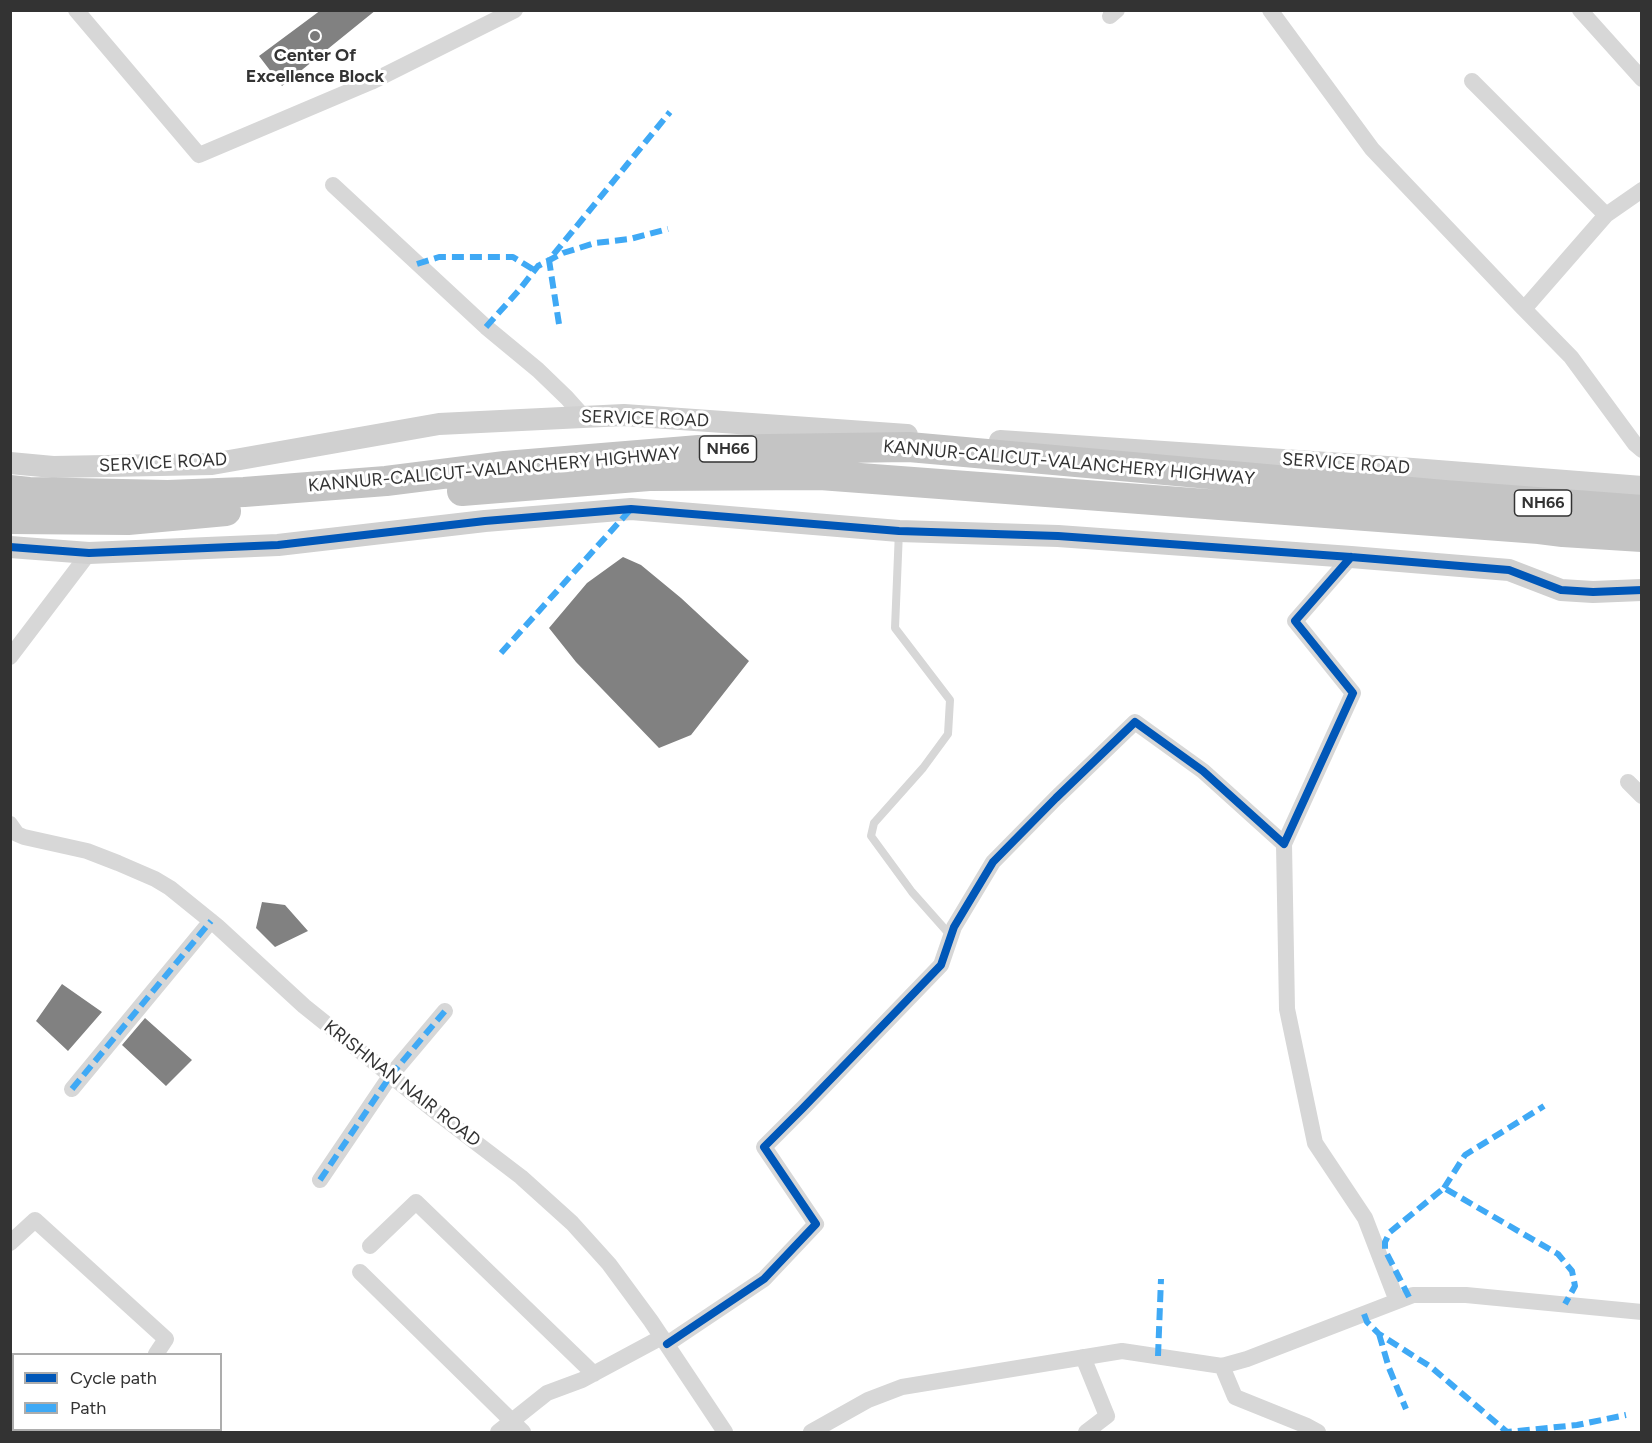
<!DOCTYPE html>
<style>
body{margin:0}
#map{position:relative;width:1652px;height:1443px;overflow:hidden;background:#fff;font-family:Figtree,sans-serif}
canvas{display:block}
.frame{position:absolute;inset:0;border:12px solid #333;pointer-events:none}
.legend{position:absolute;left:12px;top:1353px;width:210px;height:78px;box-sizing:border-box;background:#fff;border:2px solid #adadad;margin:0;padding:8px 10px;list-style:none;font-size:18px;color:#333}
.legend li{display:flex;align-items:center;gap:12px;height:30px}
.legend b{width:30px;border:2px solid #adadad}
</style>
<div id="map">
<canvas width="1652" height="1443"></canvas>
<div class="frame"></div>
<ul class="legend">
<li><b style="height:8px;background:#0057b8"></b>Cycle path</li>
<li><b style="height:8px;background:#3fa9f5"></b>Path</li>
</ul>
</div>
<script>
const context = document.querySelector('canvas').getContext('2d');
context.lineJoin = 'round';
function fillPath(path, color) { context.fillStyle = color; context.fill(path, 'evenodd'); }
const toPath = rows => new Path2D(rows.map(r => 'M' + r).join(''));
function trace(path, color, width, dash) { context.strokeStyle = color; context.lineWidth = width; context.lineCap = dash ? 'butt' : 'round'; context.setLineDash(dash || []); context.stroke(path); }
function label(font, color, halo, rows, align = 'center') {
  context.font = font + ' Figtree,sans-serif'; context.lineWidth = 6; context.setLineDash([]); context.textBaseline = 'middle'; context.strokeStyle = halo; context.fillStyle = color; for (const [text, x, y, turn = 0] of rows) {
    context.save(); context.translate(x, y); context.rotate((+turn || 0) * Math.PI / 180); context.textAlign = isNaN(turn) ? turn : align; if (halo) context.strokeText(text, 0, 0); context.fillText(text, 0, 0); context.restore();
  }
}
const building = toPath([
 [321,10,376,10,282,86,259,56],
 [623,557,641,565,681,598,749,661,691,735,659,748,576,662,549,628,587,583],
 [262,902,285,905,308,931,275,947,256,928],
 [62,984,102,1012,68,1051,36,1021],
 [145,1018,192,1060,166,1086,122,1045]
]);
const lane = toPath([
 [899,531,895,628,950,700,948,734,923,768,874,823,871,836,912,892,951,936]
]);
const street = toPath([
 [76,10,199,155,371,82,515,10],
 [1270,10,1372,149,1524,309,1606,215,1642,190],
 [1580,10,1642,79],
 [1110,16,1117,10],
 [1472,81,1606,215],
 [333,185,486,327,538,370,567,398,584,417],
 [1524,309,1571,357,1635,444,1642,450],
 [10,657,89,553],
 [1628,782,1642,796],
 [10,824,17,834,24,837,87,851,118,863,155,879,170,888,217,926,304,1006,441,1116,521,1177,572,1223,609,1264,651,1321,725,1432],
 [1284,844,1287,1009,1315,1143,1365,1218,1397,1301],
 [72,1089,211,921],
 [320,1180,391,1075,445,1011],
 [10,1243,35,1220,166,1339,156,1354],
 [370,1246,416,1202,594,1374],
 [360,1272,523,1432],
 [667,1344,764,1279,816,1224,764,1147,803,1108,941,965,954,927,993,862,1056,798,1135,722,1203,771,1284,844,1353,693,1295,621,1351,557],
 [1083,1357,1107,1416,1086,1432],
 [10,1361,14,1363],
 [1222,1366,1235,1397,1307,1426,1318,1432],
 [97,1430,100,1432],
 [175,1430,178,1432],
 [498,1432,547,1393,582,1380,662,1337],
 [811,1432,868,1400,902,1387,1122,1351,1222,1366,1247,1359,1413,1295,1466,1295,1642,1312]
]);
const secondary = toPath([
 [1000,441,1387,467,1642,487],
 [10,463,53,467,212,464,439,424,624,415,907,435],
 [10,547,89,553,278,545,485,521,631,509,899,531,1058,536,1351,557,1509,570,1561,590,1593,592,1642,590]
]);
const highway = toPath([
 [10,490,29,492,168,495,244,492,386,481,505,466,699,450,909,447,1444,495,1642,510],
 [462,491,649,476,820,475,1539,529,1563,532,1642,537],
 [10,519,128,520,226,511]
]);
const quiet = toPath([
 [417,264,439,257,513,257,534,270],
 [559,324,549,260,670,112],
 [486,327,520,289,538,266,563,253,595,243,630,239,668,229],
 [501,653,631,509],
 [72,1089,211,921],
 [320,1180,391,1075,445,1011],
 [1444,1188,1465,1155,1544,1106],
 [1409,1297,1385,1250,1385,1242,1390,1232,1444,1188,1558,1254,1572,1271,1575,1286,1565,1304],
 [1364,1314,1367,1322,1379,1334,1431,1367,1507,1432,1577,1425,1626,1415],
 [1379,1334,1389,1368,1406,1409],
 [1158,1356,1161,1279]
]);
const cycleway = toPath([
 [10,547,89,553,278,545,485,521,631,509,899,531,1058,536,1351,557,1509,570,1561,590,1593,592,1642,590],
 [667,1344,764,1279,816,1224,764,1147,803,1108,941,965,954,927,993,862,1056,798,1135,722,1203,771,1284,844,1353,693,1295,621,1351,557]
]);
const markers = [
 [315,36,6,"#7a7a7a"]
];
const shields = [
 [728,449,57],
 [1543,503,57]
];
const shieldNames = [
 ["NH66",728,449],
 ["NH66",1543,503]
];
const poiNames = [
 ["Center Of",315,56],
 ["Excellence Block",315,77]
];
const streetNames = [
 ["SERVICE ROAD",645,419,2],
 ["SERVICE ROAD",163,463,-3],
 ["KANNUR-CALICUT-VALANCHERY HIGHWAY",1069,463,5],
 ["SERVICE ROAD",1346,464,4],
 ["KANNUR-CALICUT-VALANCHERY HIGHWAY",494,470,-5],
 ["KRISHNAN NAIR ROAD",402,1084,38]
];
fillPath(building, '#818181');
trace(lane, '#d7d7d7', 8);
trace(street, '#d7d7d7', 16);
trace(secondary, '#d0d0d0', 22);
trace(highway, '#c4c4c4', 30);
trace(quiet, '#3fa9f5', 6, [12, 6]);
trace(cycleway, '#0057b8', 8);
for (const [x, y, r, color] of markers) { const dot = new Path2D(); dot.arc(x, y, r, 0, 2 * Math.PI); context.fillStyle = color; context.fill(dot); trace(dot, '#fff', 2); }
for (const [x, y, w] of shields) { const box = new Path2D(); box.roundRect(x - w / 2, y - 13, w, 26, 4.5); context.fillStyle = '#fff'; context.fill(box); trace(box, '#333', 1.5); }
label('bold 16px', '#333', null, shieldNames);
label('bold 18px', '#333', '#fff', poiNames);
label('18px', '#333', '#fff', streetNames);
</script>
